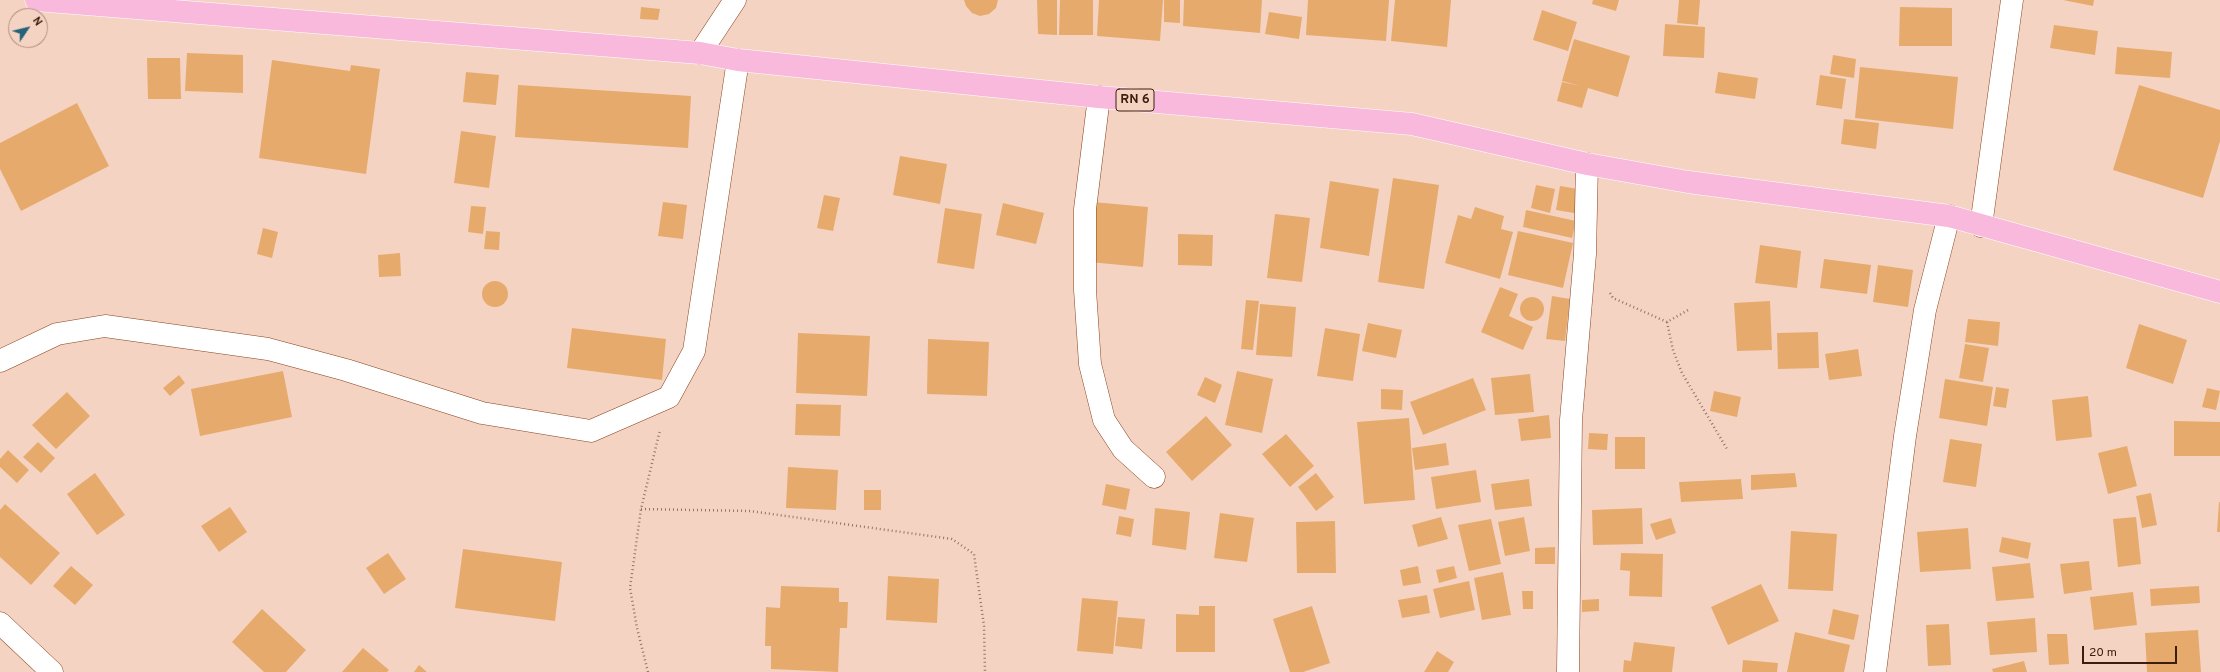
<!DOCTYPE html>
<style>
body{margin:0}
#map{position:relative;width:2220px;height:672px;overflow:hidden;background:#f5d3c3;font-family:Overpass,sans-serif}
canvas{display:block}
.north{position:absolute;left:8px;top:8px;width:40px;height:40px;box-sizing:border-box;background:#f5d3c3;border:1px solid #ab8b7b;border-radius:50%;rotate:55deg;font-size:11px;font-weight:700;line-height:16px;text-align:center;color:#3d1e0e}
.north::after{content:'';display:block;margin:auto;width:14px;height:18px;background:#26637a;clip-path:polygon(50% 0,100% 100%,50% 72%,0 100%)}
.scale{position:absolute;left:2082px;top:646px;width:95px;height:18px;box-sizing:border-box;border:2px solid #3d1e0e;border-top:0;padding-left:5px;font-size:12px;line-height:14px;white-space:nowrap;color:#3d1e0e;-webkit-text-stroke:3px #f5d3c3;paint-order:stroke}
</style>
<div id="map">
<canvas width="2220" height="672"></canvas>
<div class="north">N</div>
<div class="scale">20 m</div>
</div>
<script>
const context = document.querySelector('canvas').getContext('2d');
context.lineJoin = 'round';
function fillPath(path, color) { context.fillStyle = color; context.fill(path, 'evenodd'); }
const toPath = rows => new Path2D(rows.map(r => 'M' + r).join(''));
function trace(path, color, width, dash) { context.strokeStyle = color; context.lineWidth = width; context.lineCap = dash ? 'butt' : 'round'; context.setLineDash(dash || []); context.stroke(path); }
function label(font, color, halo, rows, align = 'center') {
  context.font = font + ' Overpass,sans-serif'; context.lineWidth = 3; context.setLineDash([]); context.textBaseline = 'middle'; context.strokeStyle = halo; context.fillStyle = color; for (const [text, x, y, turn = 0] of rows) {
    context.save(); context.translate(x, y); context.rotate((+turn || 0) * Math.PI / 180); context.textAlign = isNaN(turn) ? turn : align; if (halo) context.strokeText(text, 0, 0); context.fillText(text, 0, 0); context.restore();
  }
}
const building = toPath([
 [964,0,998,0,996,8,989,14,980,16,972,13,966,6],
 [1037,0,1057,0,1057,35,1038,34],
 [1060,0,1093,0,1093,35,1059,35],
 [1099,0,1163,0,1160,41,1097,36],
 [1164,0,1180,0,1180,23,1164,22],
 [1184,0,1262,0,1260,33,1183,26],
 [1308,0,1389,0,1386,41,1306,35],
 [1395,0,1451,0,1447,47,1391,41],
 [1593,0,1619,0,1616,11,1592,4],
 [1679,0,1700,0,1698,25,1677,23],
 [2063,0,2094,0,2093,6],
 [641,7,660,9,658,20,640,19],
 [1900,7,1952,8,1952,46,1899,46],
 [1542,10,1577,22,1568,51,1533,40],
 [1269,12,1302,17,1299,39,1265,34],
 [1665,24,1705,27,1704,58,1663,56],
 [2054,25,2098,31,2095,55,2050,48],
 [1574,39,1630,56,1618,97,1588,88,1582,108,1557,101,1562,82,1580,86,1562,81],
 [2117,47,2172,52,2170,78,2115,74],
 [187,53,243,55,243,93,185,91],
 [1833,55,1856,59,1854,78,1830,74],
 [147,58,180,58,181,99,148,99],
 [272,60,350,71,351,65,380,69,366,174,259,158],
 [1860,67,1958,77,1953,129,1855,118],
 [466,72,499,75,496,105,463,102],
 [1718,72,1758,78,1755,99,1715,93],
 [1820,75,1846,79,1842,109,1816,105],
 [518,85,691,96,688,148,515,137],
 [2139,85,2220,110,2220,141,2203,198,2113,170],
 [77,103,109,166,21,211,0,169,0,143],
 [1844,119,1879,123,1876,149,1841,144],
 [461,131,496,136,489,188,454,183],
 [900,156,947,164,940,204,893,195],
 [1393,178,1439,185,1424,289,1378,282],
 [1330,181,1379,189,1369,256,1320,248],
 [1536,185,1555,189,1550,213,1531,208],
 [1560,186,1584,190,1580,214,1556,210],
 [824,195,840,198,833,231,817,228],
 [663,202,687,205,683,239,658,236],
 [1093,202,1148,207,1143,267,1089,262],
 [1003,203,1044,213,1036,244,996,235],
 [471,206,486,207,483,234,468,232],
 [1475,207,1504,216,1501,229,1513,232,1500,279,1445,263,1458,215,1471,219],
 [945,208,982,214,974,269,937,263],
 [1526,210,1576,221,1572,238,1523,227],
 [1275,214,1310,218,1302,282,1267,278],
 [263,228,278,232,272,258,257,254],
 [486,231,500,232,499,250,484,249],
 [1518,231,1573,243,1563,288,1508,275],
 [1178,234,1213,235,1212,266,1178,265],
 [1760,245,1801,251,1797,288,1755,283],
 [400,253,401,276,379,277,378,255],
 [1824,259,1871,265,1867,294,1820,288],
 [1878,265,1913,270,1908,307,1873,302],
 '482 294a13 13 0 1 1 26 0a13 13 0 1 1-26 0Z',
 [1500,287,1518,294,1509,316,1533,327,1523,350,1481,332],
 [1552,296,1570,299,1565,341,1546,339],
 '1520 309a12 12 0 1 1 24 0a12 12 0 1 1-24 0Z',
 [1246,300,1259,301,1253,350,1241,349],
 [1770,301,1772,350,1737,351,1734,303],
 [1260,304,1296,307,1292,357,1256,355],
 [1968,319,2000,322,1998,346,1965,342],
 [1368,323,1402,330,1396,358,1362,351],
 [2139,324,2187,340,2173,384,2126,368],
 [572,328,666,339,662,380,567,368],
 [1325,328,1360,334,1353,381,1317,376],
 [1818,332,1819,368,1778,369,1777,333],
 [798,333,870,336,867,396,796,393],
 [928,339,989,342,987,396,927,394],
 [1965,344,1989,348,1983,382,1959,378],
 [1858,349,1862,376,1829,380,1825,354],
 [283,371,292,417,200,436,191,389],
 [1237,371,1273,379,1262,433,1225,425],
 [1530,374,1534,412,1495,415,1491,378],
 [179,375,185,383,170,396,163,388],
 [1205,377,1222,385,1215,403,1197,395],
 [1473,378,1486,410,1423,435,1410,402],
 [1945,379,1993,387,1987,426,1939,418],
 [1996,387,2009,389,2006,408,1993,406],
 [2207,388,2220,391,2216,410,2202,407],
 [1381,389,1403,390,1402,410,1381,409],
 [1714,391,1741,397,1737,417,1710,411],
 [67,392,90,416,56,449,32,425],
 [2088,396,2092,437,2056,441,2052,400],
 [796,404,841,405,840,436,795,435],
 [1549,415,1551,438,1521,441,1518,419],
 [1206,416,1232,445,1192,481,1166,452],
 [1409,418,1415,500,1364,504,1357,422],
 [2174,421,2220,422,2220,456,2174,456],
 [1589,433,1608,434,1607,450,1588,449],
 [1286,434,1314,466,1290,487,1262,454],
 [1615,437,1645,437,1645,469,1615,469],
 [1950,439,1982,444,1976,487,1943,482],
 [38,442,55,458,41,473,23,457],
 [1446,443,1449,465,1415,470,1412,448],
 [2127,446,2137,486,2108,494,2098,453],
 [8,450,29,470,17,483,0,467,0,459],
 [788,467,838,470,836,510,786,508],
 [1476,470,1481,502,1436,509,1431,477],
 [95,473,125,515,97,535,67,494],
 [1316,473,1334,497,1316,511,1298,487],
 [1795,473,1797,487,1751,490,1751,475],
 [1529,479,1532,506,1495,510,1491,484],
 [1741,479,1743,499,1681,502,1679,482],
 [1106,484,1130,489,1126,510,1102,505],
 [864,490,881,490,881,510,864,510],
 [2151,493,2157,525,2142,528,2136,496],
 [2219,502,2220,502,2220,532,2217,532],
 [5,504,60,553,31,585,0,557,0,510],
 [230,507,247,532,219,552,201,526],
 [1155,508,1190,512,1186,550,1152,545],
 [1642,508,1643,544,1593,545,1592,510],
 [1220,513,1254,518,1247,562,1214,558],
 [1119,516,1134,519,1131,537,1116,534],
 [1441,517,1448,539,1418,547,1412,525],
 [1524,517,1530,551,1505,556,1498,522],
 [2136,517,2141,564,2118,567,2113,519],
 [1671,518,1676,533,1656,540,1650,524],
 [1491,519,1501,564,1469,571,1458,525],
 [1335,521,1336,573,1297,573,1296,522],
 [1968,528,1971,569,1920,572,1917,532],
 [1791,531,1837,534,1833,591,1788,589],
 [2002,537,2031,543,2028,559,1999,552],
 [1555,547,1555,564,1535,564,1535,548],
 [463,549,562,562,555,621,455,608],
 [388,553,406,579,384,594,366,568],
 [1621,553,1663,554,1662,597,1629,596,1630,571,1620,570],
 [2089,561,2092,590,2064,594,2060,564],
 [2030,563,2034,598,1996,601,1992,567],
 [71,566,93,585,75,605,53,586],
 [1418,566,1421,583,1403,586,1400,570],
 [1454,566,1457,578,1439,583,1436,570],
 [1503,572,1511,615,1482,620,1474,578],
 [888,576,939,579,937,623,886,620],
 [1469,581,1475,610,1440,618,1433,589],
 [1761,584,1779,621,1728,645,1711,607],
 [781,586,839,588,839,602,848,602,847,628,840,628,838,672,771,669,771,646,765,646,766,607,780,608],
 [2199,586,2200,603,2151,606,2150,589],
 [1522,591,1533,591,1533,609,1523,609],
 [2133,592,2137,625,2094,630,2090,597],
 [1427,595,1430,613,1402,618,1398,600],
 [1082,598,1118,601,1113,654,1077,651],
 [1599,599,1599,611,1582,612,1582,600],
 [1199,606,1215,606,1215,652,1176,652,1176,614,1199,615],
 [1312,606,1330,663,1303,672,1290,672,1273,619],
 [262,609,306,650,286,672,264,672,232,642],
 [1833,609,1859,615,1854,640,1828,634],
 [1118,617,1145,619,1142,649,1115,646],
 [2035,618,2037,652,1990,655,1987,622],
 [1949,624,1951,665,1928,666,1926,625],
 [2198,630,2201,672,2147,672,2145,633],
 [1795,632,1850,645,1844,672,1787,672],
 [2047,634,2067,634,2069,664,2049,665],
 [1634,642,1675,647,1672,672,1623,672,1624,660,1631,661],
 [363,648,389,670,387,672,342,672],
 [1437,651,1454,662,1448,672,1424,672],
 [1743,660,1778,663,1777,672,1742,672],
 [2024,661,2027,672,1993,672,1992,669],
 [419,665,427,672,414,672]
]);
const path = toPath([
 [1610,293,1613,298,1667,322,1690,309],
 [1667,322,1673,350,1682,373,1727,449],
 [641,509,750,511,952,539,974,554,984,626,985,672],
 [648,672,637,628,630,588,641,509,660,430]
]);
const street = toPath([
 [700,53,735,0],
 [1099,97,1085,209,1085,290,1090,364,1104,420,1123,449,1154,477],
 [1981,226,2012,0],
 [0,361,57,334,105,326,268,349,346,370,482,413,591,431,669,397,694,351,738,60],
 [0,623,52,672],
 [1568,672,1571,420,1585,254,1587,164],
 [1875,672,1905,436,1925,310,1949,216]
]);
const primary = toPath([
 [36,0,700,53,738,60,1099,97,1412,124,1587,164,1688,182,1949,216,2220,292]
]);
const shields = [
 [1135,100,38]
];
const shieldNames = [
 ["RN 6",1135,100]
];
fillPath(building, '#e6ab6c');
trace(street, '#89421b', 23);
trace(primary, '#fff', 23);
trace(path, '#957464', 2.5, [1, 3]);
trace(street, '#fff', 22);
trace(primary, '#f9b9dc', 22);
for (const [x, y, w] of shields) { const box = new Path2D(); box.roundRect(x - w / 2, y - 11, w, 22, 3); context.fillStyle = '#f5d3c3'; context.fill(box); trace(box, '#3d1e0e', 1); }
label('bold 13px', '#3d1e0e', null, shieldNames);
</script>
